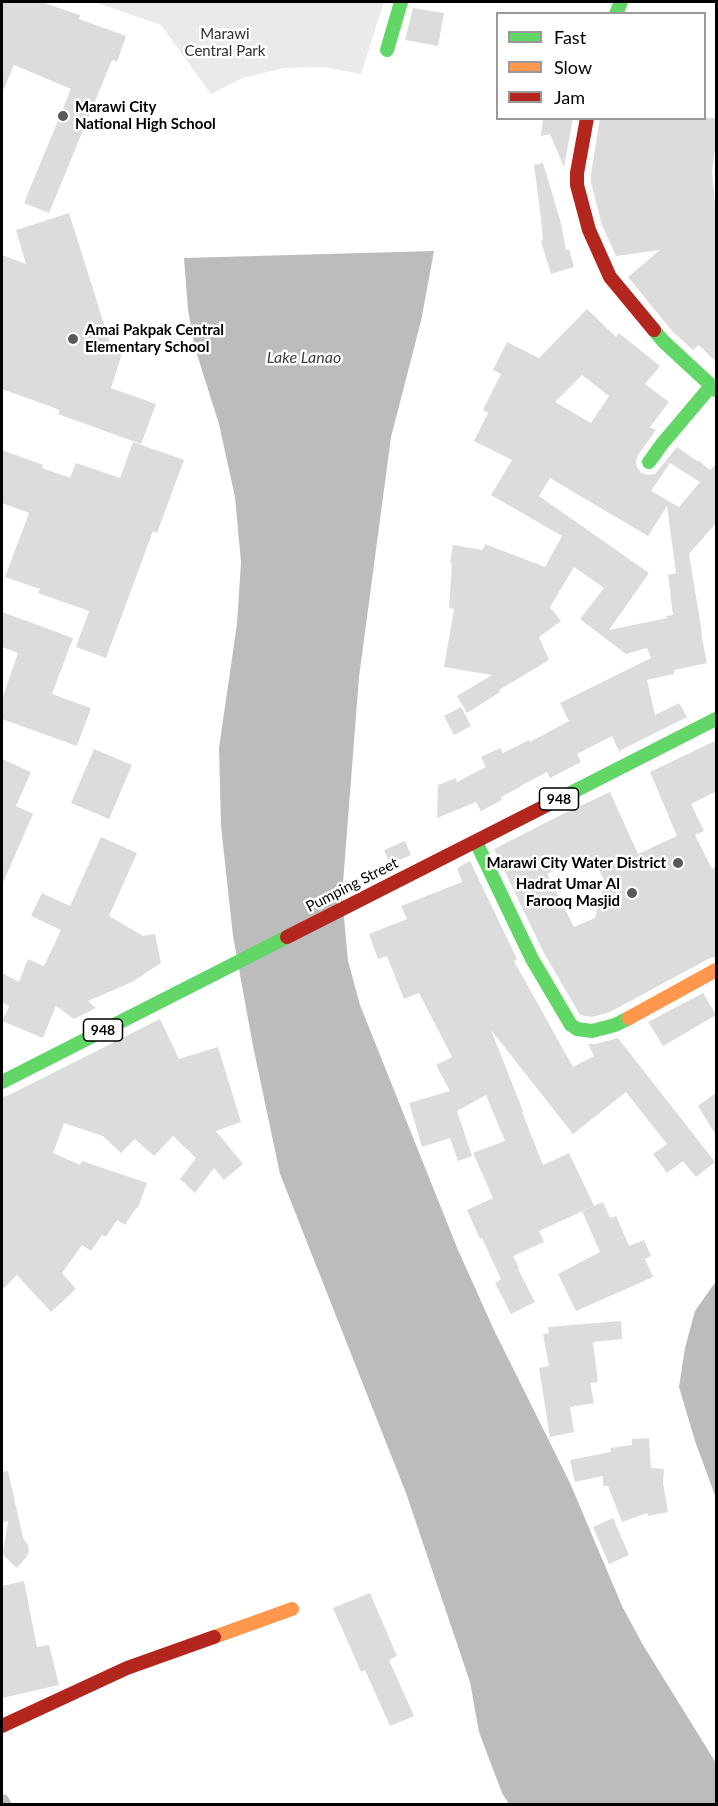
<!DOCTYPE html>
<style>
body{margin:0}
#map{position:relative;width:718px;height:1806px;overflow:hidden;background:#fff;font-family:Lato,sans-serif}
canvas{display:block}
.frame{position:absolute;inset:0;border:3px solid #000;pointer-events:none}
.legend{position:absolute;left:496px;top:12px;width:210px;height:108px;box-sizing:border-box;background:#fff;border:2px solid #999;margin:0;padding:8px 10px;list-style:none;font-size:18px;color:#000}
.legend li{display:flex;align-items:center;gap:12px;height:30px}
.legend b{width:30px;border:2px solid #999}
</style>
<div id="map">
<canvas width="718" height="1806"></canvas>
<div class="frame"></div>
<ul class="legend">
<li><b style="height:8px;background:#63d668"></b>Fast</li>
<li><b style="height:8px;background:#ff974d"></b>Slow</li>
<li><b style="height:8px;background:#b3261e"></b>Jam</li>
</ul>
</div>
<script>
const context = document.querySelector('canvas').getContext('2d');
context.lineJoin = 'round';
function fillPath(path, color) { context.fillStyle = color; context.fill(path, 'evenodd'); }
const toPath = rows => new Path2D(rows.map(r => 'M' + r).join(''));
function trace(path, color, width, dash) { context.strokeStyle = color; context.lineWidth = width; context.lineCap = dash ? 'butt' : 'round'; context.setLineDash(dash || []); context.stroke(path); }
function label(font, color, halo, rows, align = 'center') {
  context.font = font + ' Lato,sans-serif'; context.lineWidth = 5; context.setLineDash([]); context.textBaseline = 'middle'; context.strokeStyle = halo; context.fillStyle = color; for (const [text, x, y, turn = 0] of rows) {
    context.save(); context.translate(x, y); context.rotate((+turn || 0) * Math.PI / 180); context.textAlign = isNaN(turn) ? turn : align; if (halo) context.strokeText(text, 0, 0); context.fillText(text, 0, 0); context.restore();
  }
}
const green = toPath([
 [95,2,384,2,361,74,324,67,284,68,243,78,211,94,161,25]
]);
const water = toPath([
 [434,251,421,321,391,437,359,677,342,896,348,961,360,1005,458,1250,494,1330,570,1483,622,1606,643,1645,716,1763,716,1804,509,1804,502,1793,479,1732,470,1682,406,1493,280,1174,253,1046,233,936,221,826,219,748,237,624,241,562,235,497,219,424,195,348,188,310,184,258],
 [716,1281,716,1498,695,1441,679,1387,685,1348,695,1311]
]);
const building = toPath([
 [2,2,41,2,80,15,79,19,126,36,117,62,112,60,49,213,24,203,71,89,14,65,2,93],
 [413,8,444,13,438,46,405,40],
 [543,118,573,118,564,167,550,134,541,136],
 [600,118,717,118,717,136,712,171,717,225,717,363,699,345,693,350,673,332,628,277,660,250,616,256,602,225,591,183,591,174],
 [543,163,561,223,566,250,569,249,574,267,551,274,541,241,543,240,541,219,534,165],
 [69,213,110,343,124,347,111,388,156,404,141,444,58,414,60,410,2,389,2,255,26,264,16,230],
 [587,309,616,337,619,333,660,366,645,384,669,402,650,427,656,430,638,455,636,461,637,467,641,473,648,475,655,474,677,447,697,461,698,460,710,470,717,463,717,522,689,554,702,633,701,633,707,663,674,670,674,674,647,680,655,715,679,703,687,717,619,751,612,736,577,754,581,762,550,778,547,772,520,786,520,787,501,797,502,800,481,811,476,802,437,818,438,785,456,778,457,782,486,767,481,757,500,748,503,753,529,740,530,742,569,721,560,703,651,658,647,648,626,654,580,619,604,588,574,567,550,607,561,621,539,637,549,660,499,690,500,692,467,713,457,696,492,675,444,667,454,609,449,608,452,564,450,563,453,545,483,550,485,544,545,567,562,536,491,495,512,460,474,441,488,413,483,410,501,374,493,370,507,342,539,358],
 [582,375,609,396,591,423,555,402],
 [670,463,700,482,679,507,651,491],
 [550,478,648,536,667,506,676,573,668,575,673,615,666,616,667,618,609,630,649,573,539,496],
 [133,442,184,460,157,533,153,531,106,658,76,647,89,611,38,593,40,589,5,577,29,513,2,503,2,450,43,465,42,468,70,478,76,463,120,478],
 [2,612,73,638,52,694,91,708,77,746,2,719,2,699,18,653,2,647],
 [461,707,471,726,454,735,444,716],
 [717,740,717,791,691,804,704,831,695,835,712,869,717,866,717,957,710,958,610,1012,592,1017,580,1015,544,953,494,849,561,815,610,792,638,854,677,836,650,772],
 [574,861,578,869,595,861,605,882,595,918,574,927,547,874],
 [94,749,132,765,109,819,71,803],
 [2,759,31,772,16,806,33,814,2,885],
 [101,837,137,853,109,916,143,936,155,934,161,963,132,982,88,1001,96,1008,74,1019,56,1006,43,1038,2,1021,9,1006,2,1002,2,973,19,982,28,959,44,966,61,930,31,916,42,893,70,906],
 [405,841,411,855,390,864,384,850],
 [470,861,517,959,514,961,573,1067,594,1056,588,1044,595,1044,618,1038,715,1162,696,1177,683,1161,667,1173,653,1154,667,1144,626,1092,573,1134,491,1030,523,1111,522,1112,543,1165,569,1153,594,1206,539,1231,544,1242,513,1256,519,1268,518,1269,535,1302,511,1314,495,1283,501,1279,482,1238,480,1239,467,1210,493,1198,473,1153,505,1141,486,1095,457,1111,472,1156,458,1161,450,1138,422,1147,409,1103,450,1091,436,1065,452,1057,419,993,404,999,387,956,378,959,369,934,407,919,401,906,462,882,457,868],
 [703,993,716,1015,663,1046,648,1022],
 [160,1019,179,1059,218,1047,241,1122,216,1131,243,1164,224,1180,214,1168,195,1193,180,1179,196,1158,173,1136,154,1156,135,1139,121,1153,103,1136,64,1123,53,1153,80,1165,82,1161,147,1183,138,1208,136,1208,125,1225,117,1220,106,1237,102,1235,91,1251,82,1245,62,1273,76,1289,51,1312,17,1275,2,1290,2,1097,9,1095],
 [717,1092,717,1137,698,1106],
 [603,1202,610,1218,616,1216,629,1246,644,1240,651,1256,645,1259,653,1277,576,1311,558,1274,600,1252,582,1211],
 [621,1321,622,1339,593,1342,598,1382,590,1383,594,1403,570,1407,574,1432,550,1437,539,1368,549,1366,543,1334,549,1333,548,1327],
 [649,1438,651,1468,664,1469,663,1483,668,1512,648,1516,647,1513,622,1522,608,1486,603,1486,603,1476,575,1482,570,1460,611,1452,610,1448,632,1445,632,1439],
 [8,1471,23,1538,28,1545,29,1551,27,1556,17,1568,5,1557,3,1553,8,1521,2,1522,2,1472],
 [613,1518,629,1555,609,1564,593,1527],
 [24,1581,37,1647,49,1645,59,1685,2,1698,2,1586],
 [370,1593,397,1656,389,1660,414,1716,390,1726,365,1670,361,1672,333,1608]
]);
const street = toPath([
 [2,1802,3,1804]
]);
const fast = toPath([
 [616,14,621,2],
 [387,50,401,2],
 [654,330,663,341,716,390],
 [649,462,662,444,711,386],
 [553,802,716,719],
 [476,842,532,959,571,1025,577,1029,592,1031,615,1025,629,1018],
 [2,1082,287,937]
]);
const slow = toPath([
 [629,1018,716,970],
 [214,1637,292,1609]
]);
const jam = toPath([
 [587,118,577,173,577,185,589,230,610,277,654,330],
 [287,937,553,802],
 [2,1726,127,1668,214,1637]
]);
const markers = [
 [63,116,6,"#595959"],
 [73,339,6,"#595959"],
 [678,863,6,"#595959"],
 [632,893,6,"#595959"]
];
const shields = [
 [559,799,39],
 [103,1030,39]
];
const shieldNames = [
 ["948",559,799],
 ["948",103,1030]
];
const parkNames = [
 ["Marawi",225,34],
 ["Central Park",225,51]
];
const poiNames = [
 ["Marawi City",75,107],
 ["National High School",75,124],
 ["Amai Pakpak Central",85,330],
 ["Elementary School",85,347],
 ["Marawi City Water District",666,863,"right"],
 ["Hadrat Umar Al",620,884,"right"],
 ["Farooq Masjid",620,901,"right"]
];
const streetNames = [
 ["Pumping Street",352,885,-27]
];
const waterNames = [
 ["Lake Lanao",304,358]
];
fillPath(green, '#eaeaea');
fillPath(water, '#bcbcbc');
fillPath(building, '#dcdcdc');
trace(street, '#bebebe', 16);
trace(fast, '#63d668', 14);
trace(slow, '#ff974d', 14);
trace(jam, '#b3261e', 14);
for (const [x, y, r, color] of markers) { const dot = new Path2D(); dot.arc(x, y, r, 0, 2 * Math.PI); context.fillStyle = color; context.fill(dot); trace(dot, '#fff', 2); }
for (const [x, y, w] of shields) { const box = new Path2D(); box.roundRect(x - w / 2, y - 11, w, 22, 4.5); context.fillStyle = '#fff'; context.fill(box); trace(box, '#000', 1.5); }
label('bold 14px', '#000', null, shieldNames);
label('15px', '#2f2f2f', '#fff', parkNames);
label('bold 15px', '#000', '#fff', poiNames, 'left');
label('15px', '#000', '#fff', streetNames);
label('italic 16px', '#404040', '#fff', waterNames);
</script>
